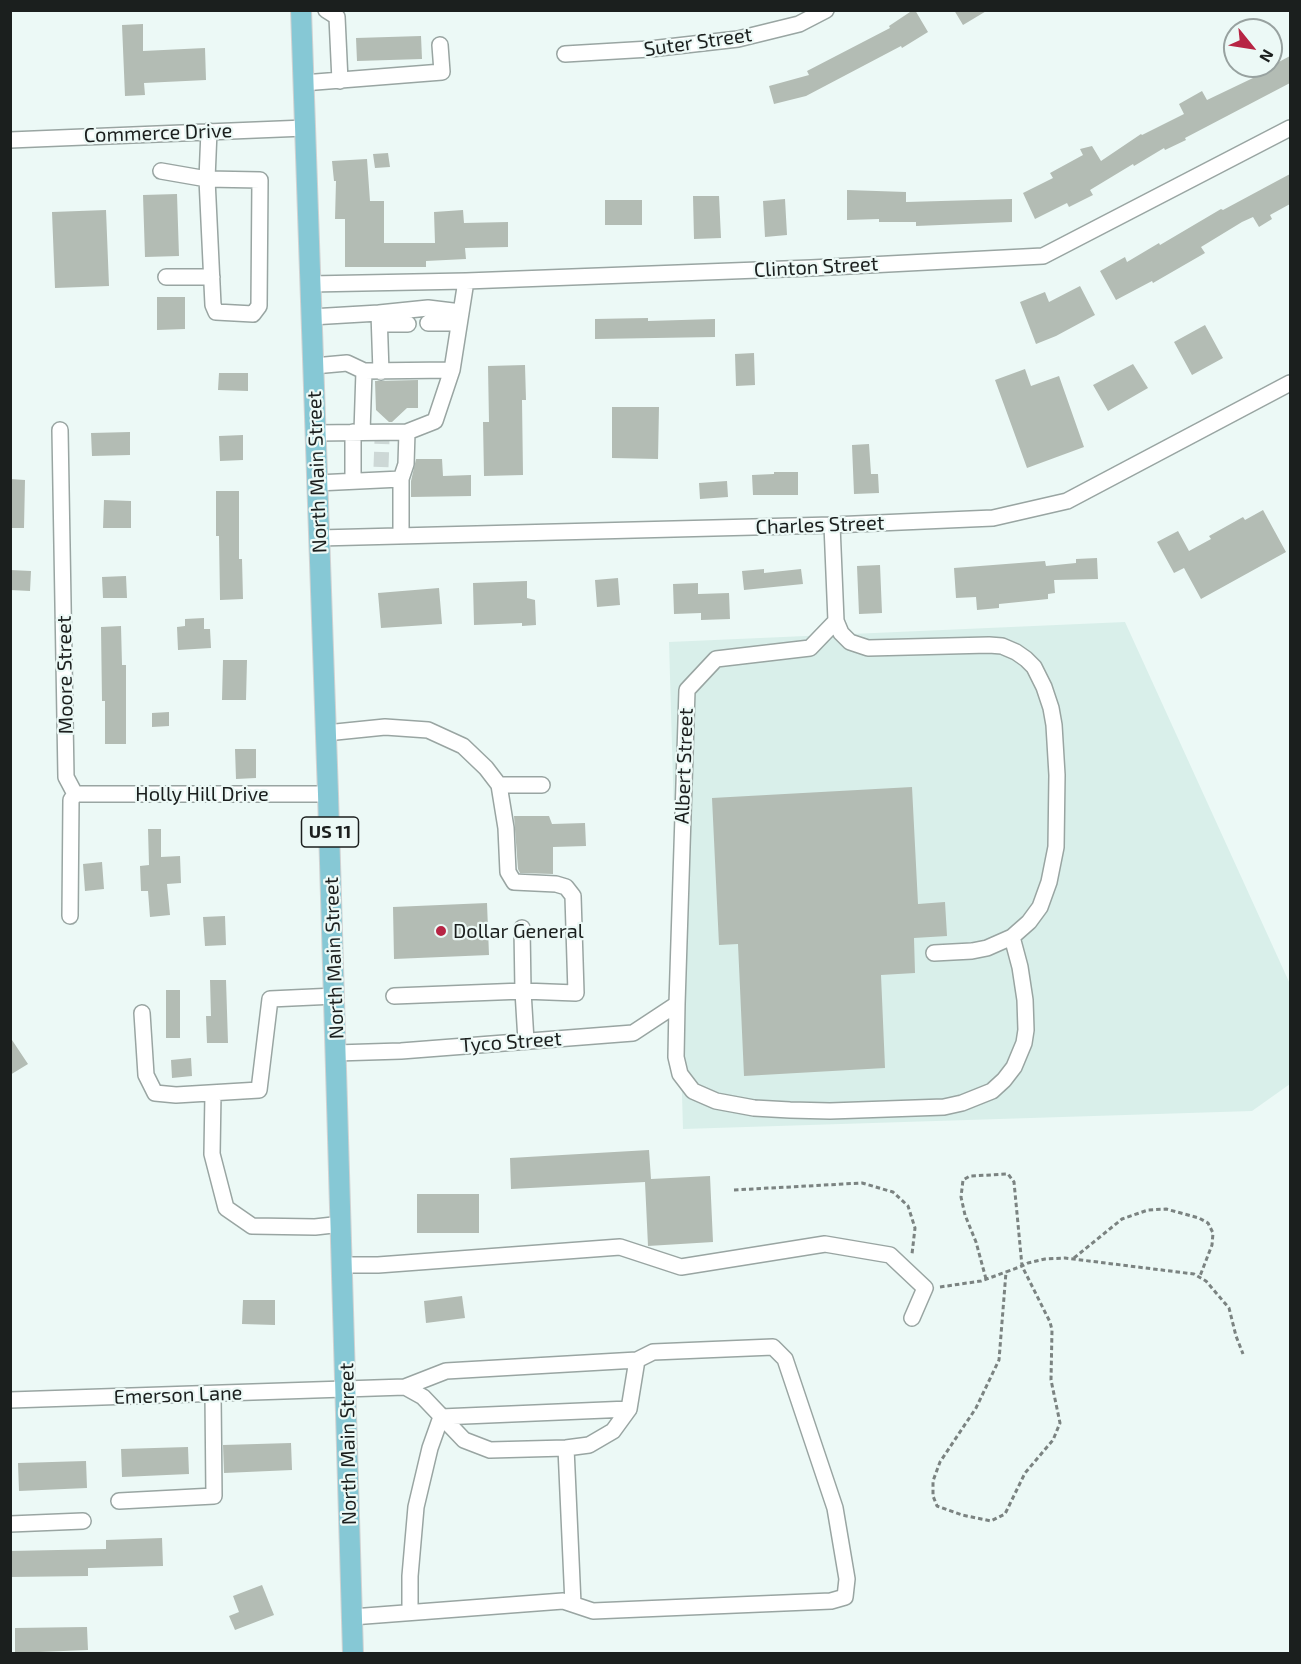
<!DOCTYPE html>
<style>
body{margin:0}
#map{position:relative;width:1301px;height:1664px;overflow:hidden;background:#ecf9f6;font-family:"Exo 2",sans-serif}
canvas{display:block}
.frame{position:absolute;inset:0;border:12px solid #1b1f1e;pointer-events:none}
.north{position:absolute;left:1223px;top:18px;width:60px;height:60px;box-sizing:border-box;background:#ecf9f6;border:2px solid #98a2a0;border-radius:50%;rotate:120deg;font-size:16px;font-weight:700;line-height:24px;text-align:center;color:#1b1f1e}
.north::after{content:'';display:block;margin:auto;width:21px;height:27px;background:#b72544;clip-path:polygon(50% 0,100% 100%,50% 72%,0 100%)}
</style>
<div id="map">
<canvas width="1301" height="1664"></canvas>
<div class="frame"></div>
<div class="north">N</div>
</div>
<script>
const context = document.querySelector('canvas').getContext('2d');
context.lineJoin = 'round';
function fillPath(path, color) { context.fillStyle = color; context.fill(path, 'evenodd'); }
const toPath = rows => new Path2D(rows.map(r => 'M' + r).join(''));
function trace(path, color, width, dash) { context.strokeStyle = color; context.lineWidth = width; context.lineCap = dash ? 'butt' : 'round'; context.setLineDash(dash || []); context.stroke(path); }
function label(font, color, halo, rows, align = 'center') {
  context.font = font + ' "Exo 2",sans-serif'; context.lineWidth = 4.5; context.setLineDash([]); context.textBaseline = 'middle'; context.strokeStyle = halo; context.fillStyle = color; for (const [text, x, y, turn = 0] of rows) {
    context.save(); context.translate(x, y); context.rotate((+turn || 0) * Math.PI / 180); context.textAlign = isNaN(turn) ? turn : align; if (halo) context.strokeText(text, 0, 0); context.fillText(text, 0, 0); context.restore();
  }
}
const built = toPath([
 [1125,622,1290,984,1290,1084,1252,1111,683,1129,669,642]
]);
const building = toPath([
 [913,10,915,10,928,32,902,48,901,46,806,96,774,104,769,86,809,75,807,71,890,28,889,26],
 [954,10,988,10,963,25],
 [143,24,143,51,205,48,206,80,144,83,145,95,125,96,122,25],
 [421,36,422,59,357,61,356,38],
 [1290,56,1290,83,1185,138,1186,140,1165,150,1164,148,1134,166,1133,164,1090,190,1093,195,1069,207,1067,203,1035,219,1023,193,1053,178,1050,173,1083,155,1080,149,1092,146,1101,161,1141,134,1142,135,1184,114,1179,104,1202,91,1207,100,1253,78,1251,75,1271,66,1274,62,1275,64],
 [388,153,390,167,375,168,373,154],
 [367,159,370,201,384,201,384,243,435,243,434,212,463,210,464,223,508,222,508,247,465,248,466,259,426,261,426,267,345,267,345,219,335,219,336,181,334,181,332,161],
 [1290,174,1290,204,1270,215,1272,219,1259,227,1253,217,1242,222,1201,247,1205,253,1153,283,1152,281,1116,300,1100,271,1125,257,1127,262,1159,243,1160,245,1221,209,1223,210],
 [847,190,906,192,906,202,1012,199,1012,222,916,226,916,222,879,222,879,219,847,220],
 [177,194,179,256,145,257,143,195],
 [693,196,719,196,721,238,694,239],
 [785,199,787,235,765,237,763,201],
 [605,200,642,200,642,225,605,225],
 [106,210,109,286,55,288,52,212],
 [1080,286,1095,315,1056,336,1036,344,1020,302,1045,292,1049,302],
 [157,297,185,297,185,329,157,330],
 [648,318,648,321,715,319,715,337,595,339,595,319],
 [1205,325,1223,358,1192,375,1174,342],
 [754,353,755,385,736,386,735,354],
 [1133,364,1148,388,1108,411,1093,385],
 [525,365,526,400,522,400,523,475,484,476,483,422,489,422,488,366],
 [1025,369,1031,386,1059,376,1084,447,1027,468,995,380],
 [219,373,248,373,248,391,218,390],
 [418,380,418,408,407,408,392,422,389,422,376,410,375,381],
 [612,407,659,407,658,459,612,458],
 [130,432,130,455,92,456,91,433],
 [243,435,243,460,220,461,219,436],
 [869,444,871,474,878,474,879,493,854,494,852,445],
 [416,459,442,459,443,476,471,475,471,496,411,497,411,481],
 [774,472,798,472,798,495,753,495,752,475,774,474],
 [10,479,25,480,24,528,10,528],
 [727,481,728,497,700,499,699,483],
 [216,491,239,491,239,559,242,559,243,599,220,600,219,536,216,536],
 [104,500,131,501,131,528,103,528],
 [1263,510,1286,552,1201,599,1184,568,1174,573,1157,542,1178,531,1189,551,1211,539,1209,536,1243,517,1245,520],
 [1097,558,1098,579,1054,580,1055,593,1048,594,1048,599,999,604,999,608,977,610,976,597,956,598,954,568,1045,561,1046,566,1076,563,1076,559],
 [880,565,882,613,859,614,857,566],
 [764,569,764,573,801,569,803,584,744,590,742,571],
 [10,570,31,571,30,591,10,590],
 [126,576,127,598,103,598,102,577],
 [618,578,620,605,597,607,595,580],
 [527,581,527,598,535,600,536,625,522,626,522,623,474,625,473,583],
 [698,583,698,594,729,593,730,619,701,620,701,613,674,614,673,584],
 [439,588,442,624,381,628,378,593],
 [204,618,204,629,210,629,211,648,178,650,177,627,185,626,185,619],
 [121,626,122,665,126,665,126,744,105,744,105,701,102,701,101,627],
 [223,660,247,660,246,700,222,700],
 [169,712,169,726,152,727,152,713],
 [235,749,256,749,256,778,236,779],
 [912,787,918,904,945,902,947,936,914,938,915,973,881,975,885,1068,744,1076,738,944,719,945,712,798],
 [514,816,549,816,552,824,585,823,586,846,553,847,553,874,520,873,518,869],
 [148,829,161,829,161,857,180,856,181,883,167,884,170,915,150,917,148,891,141,891,140,866,149,865],
 [102,862,104,889,85,891,83,864],
 [487,903,489,955,394,959,393,907],
 [225,916,226,945,205,946,203,917],
 [210,980,226,980,228,1043,207,1043,206,1016,211,1016],
 [166,990,180,990,180,1038,166,1038],
 [10,1037,28,1064,10,1075],
 [191,1058,192,1076,172,1078,171,1060],
 [649,1150,651,1179,710,1176,713,1242,648,1246,645,1182,511,1189,510,1158],
 [417,1194,479,1194,479,1233,417,1233],
 [462,1296,465,1318,426,1323,424,1301],
 [243,1300,275,1300,275,1325,242,1324],
 [291,1443,292,1470,224,1473,223,1445],
 [188,1447,189,1474,122,1477,121,1449],
 [86,1461,87,1488,19,1491,18,1463],
 [162,1538,163,1566,88,1568,88,1576,10,1577,10,1551,106,1549,106,1540],
 [262,1585,274,1615,235,1630,229,1616,239,1612,233,1596],
 [87,1627,88,1650,15,1653,15,1628]
]);
const minorTunnel = toPath([
 [381,467,382,440]
]);
const path = toPath([
 [734,1190,862,1183,893,1192,908,1206,915,1228,912,1254],
 [1074,1258,1122,1219,1148,1210,1166,1209,1199,1218,1208,1223,1213,1233,1212,1245,1200,1276],
 [986,1279,976,1242,965,1215,961,1197,963,1180,970,1176,1008,1174,1014,1182,1022,1266,1050,1322,1052,1330,1051,1380,1060,1423,1053,1440,1025,1473,1005,1514,991,1521,962,1515,937,1506,933,1496,933,1481,940,1462,976,1408,999,1360,1006,1272,1022,1266,1028,1263,1045,1259,1065,1258,1194,1274,1206,1281,1229,1308,1236,1336,1243,1354],
 [940,1287,981,1281,1006,1272]
]);
const minor = toPath([
 [326,10,337,17,340,81],
 [565,54,650,49,738,39,799,24,826,10],
 [303,83,442,72,440,45],
 [10,140,305,128],
 [161,171,207,179,213,305,216,312,253,314,259,306,260,180,207,179,209,131],
 [166,277,212,277],
 [310,284,466,281,811,268,1043,256,1290,128],
 [379,313,428,308,461,312],
 [311,317,379,313,381,372],
 [428,323,459,323],
 [380,324,408,324],
 [314,366,347,363,364,371,452,370],
 [60,430,66,777,75,794],
 [353,432,353,481],
 [362,432,364,371],
 [407,432,435,421,452,370,466,281],
 [315,433,407,432,406,464,401,479],
 [317,483,401,479,401,536],
 [832,525,836,621,841,633,850,642,868,648,989,645,1002,646,1016,652,1026,659,1034,667,1044,687,1051,708,1054,725,1057,775,1056,847,1049,882,1040,907,1029,922,1012,937],
 [319,538,832,525,993,518,1067,501,1290,383],
 [836,621,810,648,716,659,687,690,677,1004,676,1057,680,1074,693,1091,716,1101,754,1108,790,1110,830,1111,944,1107,962,1103,992,1091,1004,1080,1014,1067,1024,1043,1026,1030,1025,1000,1020,967,1012,937,987,948,972,951,934,953],
 [326,733,385,727,428,730,463,746,486,768,499,785,506,828,508,872,514,882,556,884,566,887,573,896,576,993,523,991,526,1041],
 [499,785,542,785],
 [75,794,328,794],
 [70,916,71,800,75,794],
 [394,996,523,991,522,928],
 [142,1013,146,1075,155,1093,176,1095,259,1090,270,999,335,996],
 [336,1053,401,1051,633,1033,677,1004],
 [213,1093,212,1154,226,1208,252,1226,315,1227,342,1224],
 [343,1265,378,1265,620,1247,681,1267,825,1244,890,1255,925,1288,912,1318],
 [405,1387,446,1371,637,1360],
 [10,1400,405,1387,423,1397,464,1440,490,1450,566,1448,589,1445,613,1431,629,1409,637,1360,653,1352,773,1347,785,1359,835,1508,847,1579,845,1597,831,1601,593,1611,563,1601,352,1617],
 [566,1448,573,1604],
 [119,1501,214,1496,213,1394],
 [10,1524,83,1521],
 [410,1612,410,1576,416,1507,430,1448,441,1417,629,1409]
]);
const major = toPath([
 [301,10,328,794,353,1654]
]);
const markers = [
 [441,931,6,"#b72544"]
];
const shields = [
 [330,832,57]
];
const shieldNames = [
 ["US 11",330,832]
];
const streetNames = [
 ["Suter Street",698,42,-8],
 ["Commerce Drive",158,133,-2],
 ["Clinton Street",816,267,-3],
 ["North Main Street",317,472,-92],
 ["Charles Street",820,525,-2],
 ["Moore Street",65,675,-91],
 ["Albert Street",684,766,-88],
 ["Holly Hill Drive",202,794],
 ["North Main Street",334,958,-92],
 ["Tyco Street",511,1042,-4],
 ["Emerson Lane",178,1395,-2],
 ["North Main Street",348,1444,-91]
];
const poiNames = [
 ["Dollar General",453,931]
];
fillPath(built, '#d9efea');
fillPath(building, '#b3bcb4');
trace(minorTunnel, '#cdd8d6', 15, [15, 8]);
trace(minor, '#99a5a2', 18);
trace(major, '#d1d2d2', 22);
trace(path, '#7b8381', 3, [4.5, 3]);
trace(minor, '#fff', 15);
trace(major, '#86c8d5', 20);
for (const [x, y, r, color] of markers) { const dot = new Path2D(); dot.arc(x, y, r, 0, 2 * Math.PI); context.fillStyle = color; context.fill(dot); trace(dot, '#ecf9f6', 2); }
for (const [x, y, w] of shields) { const box = new Path2D(); box.roundRect(x - w / 2, y - 15, w, 30, 4.5); context.fillStyle = '#ecf9f6'; context.fill(box); trace(box, '#1b1f1e', 1.5); }
label('bold 18px', '#1b1f1e', null, shieldNames);
label('20px', '#1b1f1e', '#ecf9f6', streetNames);
label('20px', '#1b1f1e', '#ecf9f6', poiNames, 'left');
</script>
